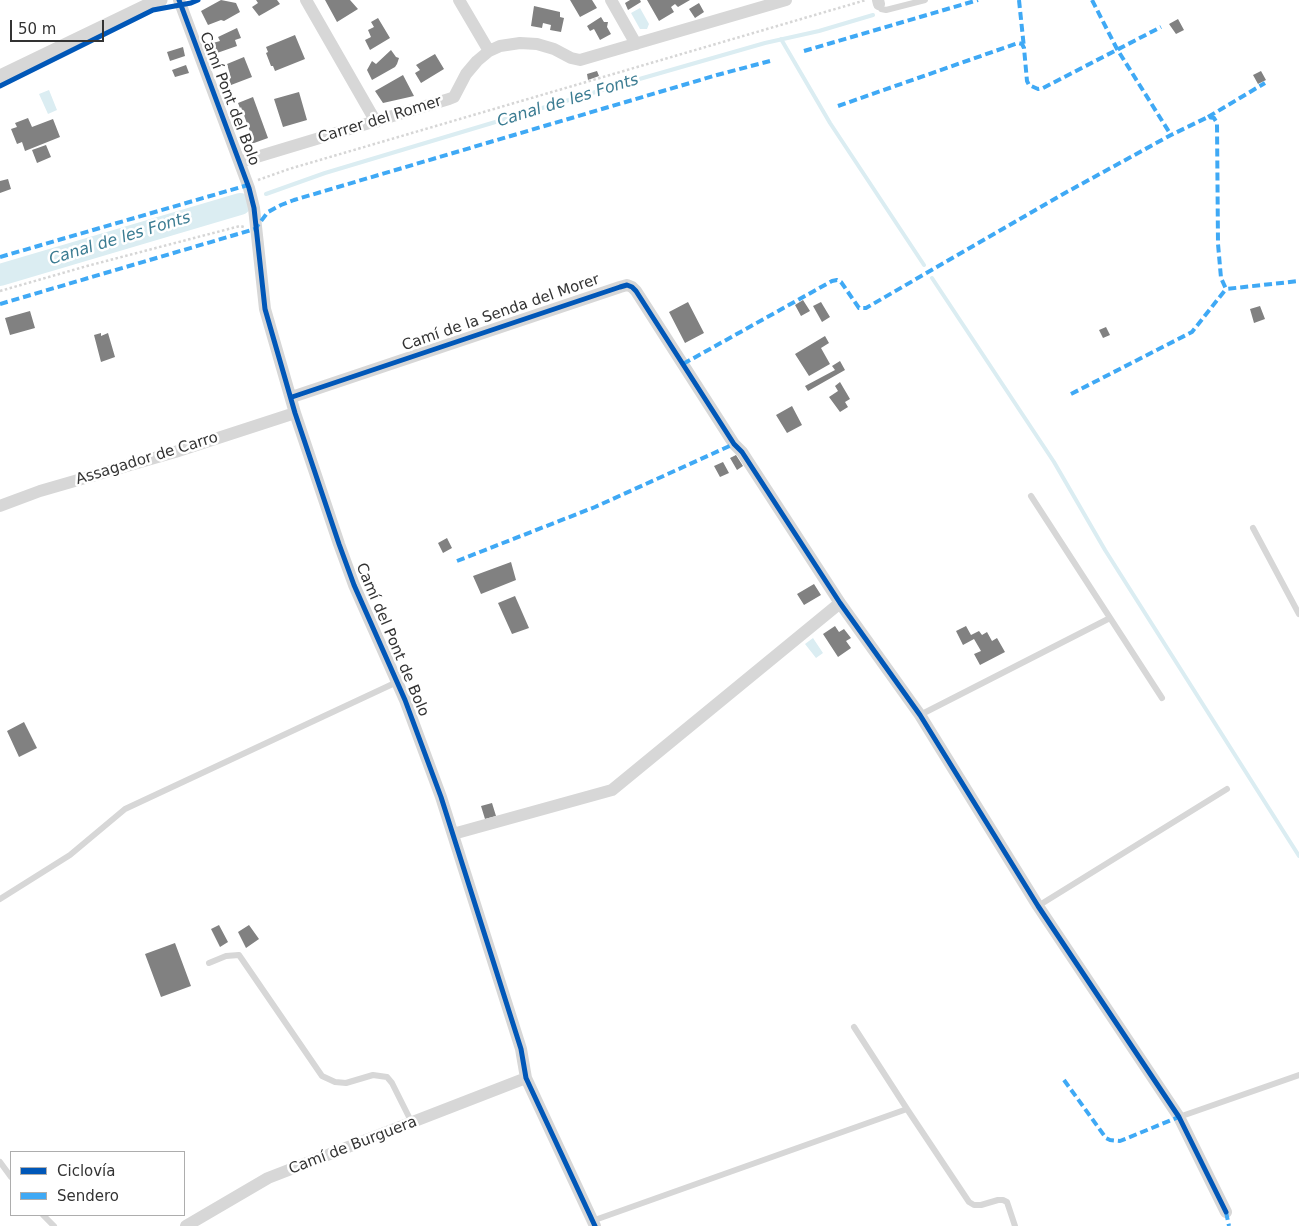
<!DOCTYPE html>
<meta charset="utf-8">
<style>
body{margin:0}
#map{position:relative;width:1299px;height:1226px;overflow:hidden;background:#fff;font-family:"DejaVu Sans",sans-serif}
canvas{display:block}
.legend{position:absolute;left:10px;top:1151px;width:175px;height:65px;box-sizing:border-box;background:#fff;border:1px solid #adadad;margin:0;padding:6px 9px;list-style:none;font-size:15px;color:#333}
.legend li{display:flex;align-items:center;gap:10px;height:25px}
.legend b{width:25px;border:1px solid #adadad}
.scale{position:absolute;left:10px;top:20px;width:94px;height:22px;box-sizing:border-box;border:2px solid #333;border-top:0;padding-left:6px;font-size:15px;line-height:18px;white-space:nowrap;color:#333;-webkit-text-stroke:4px #fff;paint-order:stroke}
</style>
<div id="map">
<canvas width="1299" height="1226"></canvas>
<ul class="legend">
<li><b style="height:6px;background:#0057b8"></b>Ciclovía</li>
<li><b style="height:6px;background:#3fa9f5"></b>Sendero</li>
</ul>
<div class="scale">50 m</div>
</div>
<script>
const context = document.querySelector('canvas').getContext('2d');
context.lineJoin = 'round';
function fillPath(path, color) { context.fillStyle = color; context.fill(path, 'evenodd'); }
const toPath = rows => new Path2D(rows.map(r => 'M' + r).join(''));
function trace(path, color, width, dash) { context.strokeStyle = color; context.lineWidth = width; context.lineCap = dash ? 'butt' : 'round'; context.setLineDash(dash || []); context.stroke(path); }
function label(font, color, halo, rows, align = 'center') {
  context.font = font + ' "DejaVu Sans",sans-serif'; context.lineWidth = 5; context.setLineDash([]); context.textBaseline = 'middle'; context.strokeStyle = halo; context.fillStyle = color; for (const [text, x, y, turn = 0] of rows) {
    context.save(); context.translate(x, y); context.rotate((+turn || 0) * Math.PI / 180); context.textAlign = isNaN(turn) ? turn : align; if (halo) context.strokeText(text, 0, 0); context.fillText(text, 0, 0); context.restore();
  }
}
const water = toPath([
 [640,8,649,24,647,29,640,29,631,13],
 [49,90,57,110,48,114,39,94],
 [813,638,823,653,816,658,805,644]
]);
const stream = toPath([
 [781,39,830,123,924,265],
 [266,194,325,173,629,82,765,43,819,31,873,15],
 [932,278,1054,462,1105,550,1299,856]
]);
const river = toPath([
 [0,275,240,204]
]);
const building = toPath([
 [221,0,236,3,240,12,224,21,221,20,208,25,201,11],
 [256,0,277,0,280,4,259,16,252,7,258,3],
 [325,0,350,0,358,9,337,22],
 [570,0,592,0,597,8,580,17],
 [630,0,640,0,641,2,628,10,625,3],
 [647,0,690,0,678,7,675,4,671,7,674,12,659,21],
 [699,3,704,12,695,18,689,9],
 [534,6,560,12,560,17,564,18,561,32,550,30,551,25,543,23,542,28,531,26],
 [601,17,604,22,608,22,607,27,611,34,600,40,594,29,590,31,587,26],
 [378,18,390,38,370,50,365,40,371,37,368,30,374,27,371,22],
 [1178,19,1184,30,1176,34,1169,24],
 [237,28,241,38,235,40,237,46,217,53,213,43,220,41,218,37],
 [295,35,305,59,275,71,273,66,271,66,266,53,268,52,266,47],
 [183,47,185,56,170,61,167,52],
 [391,50,396,57,399,58,397,64,395,67,372,80,367,70,372,61,376,64],
 [435,54,444,69,421,83,415,73,420,70,416,65],
 [244,57,252,77,231,85,229,79,231,78,227,64],
 [186,65,189,73,175,77,172,70],
 [597,71,599,76,588,80,587,74],
 [1261,71,1266,80,1258,84,1253,75],
 [403,75,414,96,383,103,375,91],
 [299,92,307,120,283,127,274,99],
 [253,97,268,138,254,143,252,143,250,138,252,137,241,107,240,108,238,103],
 [28,118,32,127,53,119,60,137,25,151,22,142,17,144,11,129,17,127,15,123],
 [46,145,51,157,37,163,32,150],
 [8,179,11,189,0,193,0,181],
 [803,300,810,311,801,316,795,305],
 [688,302,704,333,685,343,669,312],
 [821,302,830,317,822,322,813,306],
 [1260,306,1265,319,1254,323,1250,309],
 [30,311,35,328,10,335,5,318],
 [1106,327,1110,335,1103,338,1099,330],
 [101,333,101,336,108,333,115,357,101,362,94,335],
 [825,336,829,343,821,348,830,364,809,376,795,354],
 [840,361,845,370,808,391,805,386,835,370,832,366],
 [840,382,850,399,845,402,848,407,840,412,829,397,838,391,835,386],
 [792,406,802,425,787,433,776,415],
 [736,455,743,466,737,470,730,458],
 [723,462,729,473,720,477,714,466],
 [447,538,452,548,443,553,438,543],
 [511,562,516,580,481,594,473,576],
 [814,584,821,595,804,605,797,594],
 [515,596,529,628,512,634,498,603],
 [835,626,839,632,844,629,851,638,846,641,851,648,838,657,823,634],
 [966,626,971,635,979,631,982,635,987,632,992,641,997,638,1005,652,980,665,974,654,981,651,974,639,963,645,956,631],
 [24,722,37,748,19,757,7,731],
 [492,803,496,816,485,819,481,806],
 [219,925,228,942,220,947,211,929],
 [249,925,259,939,246,948,238,932],
 [175,943,191,986,161,997,145,954]
]);
const path = toPath([
 [258,180,289,169,866,0],
 [0,291,87,266,240,226,244,227]
]);
const service = toPath([
 [879,4,881,9,886,10,925,0],
 [1031,496,1162,698],
 [1253,528,1299,614],
 [920,715,1110,618],
 [0,899,70,855,125,809,397,682],
 [1038,906,1227,789],
 [209,963,226,956,239,955,322,1076,335,1082,346,1083,373,1075,387,1077,392,1083,412,1123],
 [854,1027,907,1109],
 [1179,1117,1299,1075],
 [0,1162,11,1177],
 [43,1215,54,1226],
 [592,1221,907,1109,969,1202,974,1205,981,1205,998,1200,1003,1200,1007,1202,1015,1226]
]);
const minor = toPath([
 [179,0,249,188,254,208,265,309,295,413,339,544,354,585,405,700,441,797,521,1049,526,1078,595,1226],
 [306,0,376,122],
 [459,0,489,51],
 [611,0,636,44],
 [878,0,879,4],
 [240,162,449,99,454,97,466,74,477,61,489,51,500,46,520,43,537,44,554,49,571,58,580,60,786,0],
 [292,397,620,287,627,285,632,287,636,291,734,444,742,452,840,603,920,715,1038,906,1179,1117,1226,1212],
 [0,506,40,491,175,452,295,413],
 [453,834,612,790,840,603],
 [186,1226,268,1178,526,1078]
]);
const tertiary = toPath([
 [0,77,160,0]
]);
const quiet = toPath([
 [1019,0,1024,48],
 [1092,0,1117,49,1171,135],
 [804,51,978,0],
 [838,106,1018,43,1022,44,1024,48,1027,81,1029,85,1038,89,1043,88,1161,27],
 [1208,117,1265,83],
 [0,257,248,185],
 [0,304,255,229,268,212,281,205,294,200,717,75,770,61],
 [683,364,832,281,837,280,841,282,859,308,866,308,1065,193,1171,135,1208,117,1214,118,1217,123,1218,244,1221,278,1226,289,1299,281],
 [1071,394,1192,332,1226,289],
 [457,561,595,507,734,444],
 [1064,1080,1106,1138,1110,1140,1120,1141,1179,1117],
 [1226,1212,1229,1226]
]);
const cycleway = toPath([
 [179,0,249,188,254,208,265,309,295,413,339,544,354,585,405,700,441,797,521,1049,526,1078,595,1226],
 [0,86,153,10,191,3,198,0],
 [292,397,620,287,627,285,632,287,636,291,734,444,742,452,840,603,920,715,1038,906,1179,1117,1226,1212]
]);
const streetNames = [
 ["Camí Pont del Bolo",229,99,69],
 ["Carrer del Romer",380,120,-17],
 ["Camí de la Senda del Morer",501,313,-19],
 ["Assagador de Carro",147,459,-17],
 ["Camí del Pont de Bolo",392,640,67],
 ["Camí de Burguera",353,1146,-21]
];
const waterNames = [
 ["Canal de les Fonts",568,101,-17],
 ["Canal de les Fonts",120,239,-17]
];
fillPath(water, '#dbedf2');
trace(stream, '#dbedf2', 4);
trace(river, '#dbedf2', 22);
fillPath(building, '#818181');
trace(path, '#d6d6d6', 2.5, [2.5, 2.5]);
trace(service, '#d7d7d7', 6);
trace(minor, '#d7d7d7', 12);
trace(tertiary, '#d7d7d7', 15);
trace(quiet, '#3fa9f5', 4, [8, 4]);
trace(cycleway, '#0057b8', 5);
label('15px', '#333', '#fff', streetNames);
label('italic 16px', '#3b7c92', '#fff', waterNames);
</script>
